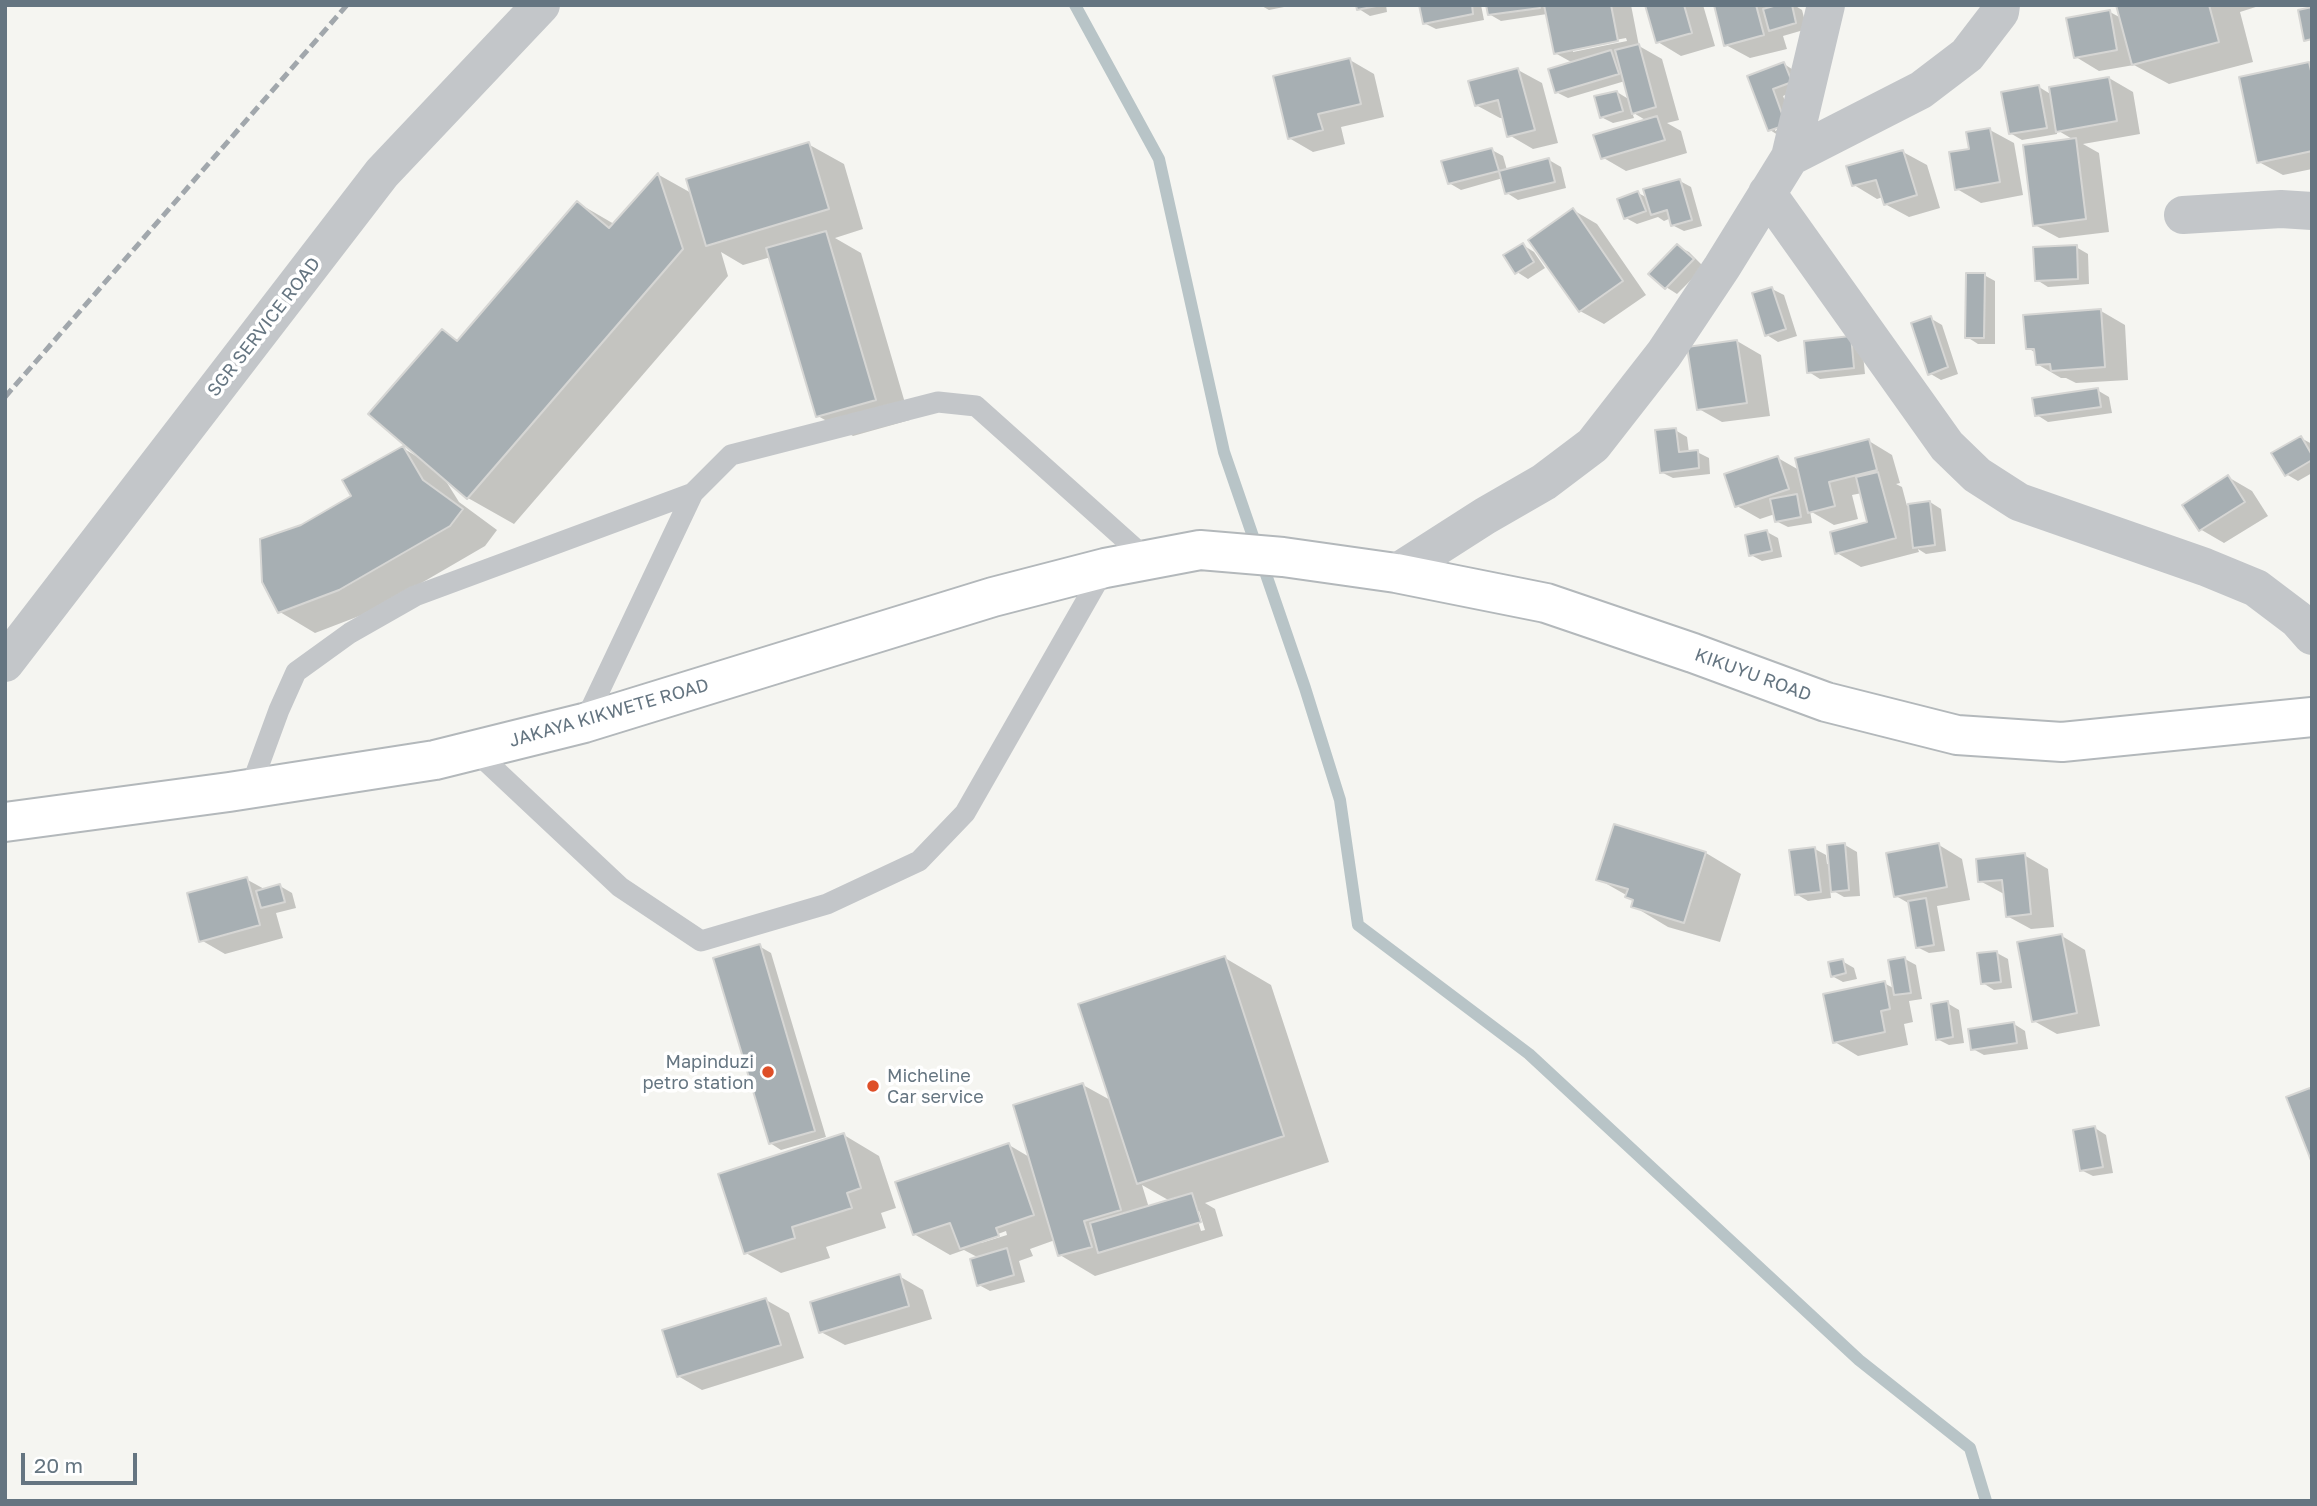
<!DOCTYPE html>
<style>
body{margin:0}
#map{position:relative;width:2317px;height:1506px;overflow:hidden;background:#f5f5f1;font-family:"Golos Text",sans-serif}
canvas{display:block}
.frame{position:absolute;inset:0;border:7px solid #657581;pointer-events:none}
.scale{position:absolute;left:21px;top:1453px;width:116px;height:32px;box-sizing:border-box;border:4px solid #657581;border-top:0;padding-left:9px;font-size:21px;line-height:24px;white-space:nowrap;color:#657581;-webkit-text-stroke:5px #fff;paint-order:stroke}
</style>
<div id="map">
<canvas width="2317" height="1506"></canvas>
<div class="frame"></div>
<div class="scale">20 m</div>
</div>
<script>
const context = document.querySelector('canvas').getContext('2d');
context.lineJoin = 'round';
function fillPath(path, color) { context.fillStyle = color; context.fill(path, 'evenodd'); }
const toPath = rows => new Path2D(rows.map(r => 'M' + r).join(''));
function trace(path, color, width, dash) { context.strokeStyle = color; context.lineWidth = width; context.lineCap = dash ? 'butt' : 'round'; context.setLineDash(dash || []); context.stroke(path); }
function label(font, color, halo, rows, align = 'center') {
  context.font = font + ' "Golos Text",sans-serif'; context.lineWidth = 7; context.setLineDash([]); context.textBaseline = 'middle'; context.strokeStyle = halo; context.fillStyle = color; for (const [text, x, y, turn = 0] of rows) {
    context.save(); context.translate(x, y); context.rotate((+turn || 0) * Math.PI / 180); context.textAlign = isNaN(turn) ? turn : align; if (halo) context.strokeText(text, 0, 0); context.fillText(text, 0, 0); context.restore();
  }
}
const shadow = toPath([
 [1260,5,1294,5,1269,10],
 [1358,5,1386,5,1387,12,1370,16,1359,9],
 [1421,5,1481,5,1484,20,1436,29,1424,23],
 [1488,5,1631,5,1639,46,1662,59,1679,120,1667,123,1681,131,1687,153,1626,171,1602,157,1647,121,1632,112,1634,118,1613,123,1601,117,1617,92,1630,100,1625,81,1568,98,1556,92,1573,63,1555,53,1547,14,1501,21,1489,14],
 [1626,38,1627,41,1573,52,1573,48],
 [1647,5,1703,5,1715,46,1681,56,1658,42],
 [1715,5,1775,5,1776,7,1794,5,1802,10,1807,29,1783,36,1787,49,1750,58,1726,45],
 [2118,5,2262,5,2240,12,2253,62,2169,84,2134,65,2099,71,2076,57,2110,12,2121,18],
 [1350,60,1374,74,1384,117,1341,127,1345,144,1313,152,1289,138],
 [1784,64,1795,71,1802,88,1783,96,1793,120,1775,127,1775,131,1794,123,1781,137,1770,130,1749,77],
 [2309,64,2312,65,2312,169,2283,175,2259,162],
 [1518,70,1542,83,1558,143,1533,149,1509,135,1505,118,1500,118,1476,105],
 [2109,78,2133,92,2140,134,2083,144,2099,153,2109,232,2059,238,2035,225,2074,140,2057,130,2057,134,2022,140,2010,133,2039,87,2052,95],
 [1990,130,2014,143,2023,195,1981,203,1957,189,1971,150],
 [808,144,844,164,863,229,835,238,861,253,910,420,853,436,818,416,771,257,743,265,721,252,728,276,514,524,468,498,444,478,459,502,497,530,485,546,375,610,315,633,280,612,302,526,353,496,403,448,416,456,417,454,442,331,459,341,578,203,614,224,659,175,693,194],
 [1492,150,1503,156,1507,170,1549,160,1561,167,1566,188,1518,200,1507,193,1503,178,1461,190,1449,183],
 [1903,152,1927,165,1940,208,1909,217,1885,204,1883,197,1877,199,1854,185],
 [1680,181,1691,187,1702,226,1684,231,1672,225,1671,218,1664,221,1658,217,1637,224,1626,218,1638,193,1648,198],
 [1573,210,1597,224,1646,295,1604,324,1580,311],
 [1523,245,1534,252,1545,268,1528,279,1517,272],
 [1677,246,1689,252,1704,267,1677,294,1666,287],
 [2076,247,2088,254,2089,284,2048,287,2037,280],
 [1984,275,1995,281,1995,344,1978,344,1967,337],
 [1772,289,1784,295,1797,336,1778,342,1767,335],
 [2101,311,2125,325,2128,380,2076,383,2066,378,2061,378,2037,364,2036,353,2028,348],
 [1930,318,1942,325,1958,374,1941,380,1929,373],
 [1737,341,1761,355,1770,416,1722,422,1699,409],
 [1806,343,1862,344,1865,374,1820,379,1809,372],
 [2097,390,2109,397,2112,413,2048,422,2037,415],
 [1675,430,1687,437,1689,453,1697,452,1709,458,1710,474,1673,478,1661,472],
 [2301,438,2312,444,2312,473,2298,481,2286,474],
 [1869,441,1892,455,1900,483,1896,484,1902,487,1907,506,1930,502,1941,509,1946,551,1926,554,1918,549,1919,552,1861,567,1837,553,1870,523,1862,493,1852,495,1858,519,1834,525,1810,511,1812,523,1788,527,1776,521,1775,514,1760,519,1737,506,1778,458,1799,470],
 [2228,477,2252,491,2268,516,2224,543,2200,529],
 [1767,532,1778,538,1782,557,1762,561,1751,555],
 [1845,845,1857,852,1860,896,1844,897,1830,889,1831,898,1808,901,1796,894,1815,849,1826,855,1827,864,1830,864],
 [1939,845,1962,859,1970,900,1937,906,1945,951,1929,953,1917,947,1910,904,1896,896],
 [1706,853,1741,874,1720,942,1668,927,1633,906,1635,900,1598,879],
 [2024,855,2048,869,2054,927,2031,929,2007,916,2004,894,1980,881],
 [246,879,266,890,280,886,292,893,296,908,276,913,283,938,225,954,201,940],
 [2062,936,2085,950,2100,1026,2057,1034,2034,1021],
 [759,946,771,953,826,1137,781,1150,770,1143],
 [1997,953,2008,959,2012,988,1994,990,1983,983],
 [1225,958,1271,985,1329,1162,1205,1203,1215,1209,1223,1236,1095,1276,1060,1255,1055,1240,1030,1249,1033,1256,1019,1261,1025,1282,990,1291,979,1285,979,1258,964,1250,950,1255,914,1234,1009,1145,1031,1158,1083,1085,1112,1101],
 [1142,1185,1170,1201,1149,1208],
 [1195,1211,1199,1211,1205,1230,1201,1231],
 [1006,1231,1007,1235,981,1243,979,1241],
 [1905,959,1916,965,1922,999,1909,1001,1913,1022,1904,1024,1908,1045,1858,1056,1835,1042,1884,983,1895,989],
 [1842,961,1854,968,1857,979,1843,982,1832,976],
 [1947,1003,1959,1010,1964,1043,1949,1045,1937,1039],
 [2014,1024,2025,1031,2028,1049,1984,1055,1973,1049],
 [2095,1128,2106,1135,2113,1173,2093,1176,2081,1170],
 [844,1135,879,1156,896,1208,881,1213,886,1228,826,1247,830,1258,781,1273,746,1253],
 [899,1276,923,1290,932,1319,845,1345,821,1332],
 [766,1300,789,1313,804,1358,702,1390,678,1376]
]);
const stream = toPath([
 [1075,5,1159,159,1224,452,1305,688,1340,800,1358,925,1529,1054,1859,1360,1970,1448,1986,1501]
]);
const building = toPath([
 [1356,5,1376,5,1376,6,1357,10,1356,5],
 [1419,5,1472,5,1473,14,1423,24,1419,5],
 [1486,5,1539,5,1540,8,1488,15,1486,5],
 [1544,5,1611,5,1618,41,1554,54,1544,5],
 [1645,5,1684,5,1692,33,1656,43,1645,5],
 [1714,5,1756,5,1764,35,1724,46,1714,5],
 [1777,5,1792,5,1796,23,1769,31,1763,9,1777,5],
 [2116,5,2209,5,2219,42,2132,65,2116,5],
 [2312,7,2312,39,2304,41,2298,10,2312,7],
 [2110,10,2117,50,2074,58,2066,18,2110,10],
 [1639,44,1656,107,1632,114,1615,50,1639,44],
 [1611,50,1619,74,1555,93,1548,69,1611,50],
 [1350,58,1361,104,1318,114,1323,130,1288,139,1273,76,1350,58],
 [1784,62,1792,82,1773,89,1786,125,1768,131,1747,76,1784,62],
 [2309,62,2312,75,2312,151,2257,163,2239,77,2309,62],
 [1518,68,1535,130,1507,137,1498,100,1475,106,1468,81,1518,68],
 [2109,77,2117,121,2056,132,2049,87,2109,77],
 [2039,85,2047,128,2009,134,2001,92,2039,85],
 [1617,91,1623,111,1600,118,1594,96,1617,91],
 [1657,116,1665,140,1601,159,1593,135,1657,116],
 [1990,128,2000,182,1955,190,1949,152,1969,149,1966,132,1990,128],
 [2076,138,2086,219,2033,226,2023,145,2076,138],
 [809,142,829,209,706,246,686,179,809,142],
 [1492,148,1499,171,1448,184,1441,161,1492,148],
 [1903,150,1917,195,1884,205,1876,180,1852,186,1846,166,1903,150],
 [1549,158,1555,182,1505,194,1499,171,1549,158],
 [658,173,683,249,467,499,368,414,442,329,457,341,577,201,609,228,658,173],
 [1680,179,1692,220,1671,226,1667,210,1651,215,1643,189,1680,179],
 [1638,191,1646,211,1624,219,1617,199,1638,191],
 [1573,208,1623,281,1579,312,1528,240,1573,208],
 [826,231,876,400,816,417,766,248,826,231],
 [1523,243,1534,262,1515,274,1503,255,1523,243],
 [1677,244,1694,259,1665,289,1648,274,1677,244],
 [2077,245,2078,279,2035,281,2033,247,2077,245],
 [1966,273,1985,273,1984,338,1965,338,1966,273],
 [1772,287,1786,329,1765,336,1752,293,1772,287],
 [2101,309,2105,367,2051,371,2050,364,2036,365,2034,349,2026,349,2023,315,2101,309],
 [1931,316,1948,367,1928,375,1911,323,1931,316],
 [1851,336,1854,368,1807,373,1804,341,1851,336],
 [1737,340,1747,403,1697,410,1687,347,1737,340],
 [2098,388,2101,407,2035,416,2032,398,2098,388],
 [1676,428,1679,452,1698,450,1699,468,1660,473,1655,430,1676,428],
 [2301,436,2312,455,2312,460,2285,476,2271,453,2301,436],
 [1869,439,1877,470,1829,482,1835,506,1808,513,1795,458,1869,439],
 [403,446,423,480,463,509,450,526,339,590,278,613,262,582,260,539,301,525,351,496,342,480,403,446],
 [1778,456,1789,489,1735,507,1724,474,1778,456],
 [1878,472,1896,538,1835,554,1830,532,1867,522,1856,477,1878,472],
 [2228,475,2245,502,2199,531,2182,505,2228,475],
 [1797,494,1801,517,1775,522,1770,499,1797,494],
 [1930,501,1935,545,1913,548,1908,504,1930,501],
 [1767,530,1772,551,1749,556,1745,535,1767,530],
 [1614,824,1706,852,1684,923,1631,907,1633,900,1625,897,1628,889,1596,880,1614,824],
 [1845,843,1849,890,1831,892,1827,845,1845,843],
 [1939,843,1947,887,1894,897,1886,853,1939,843],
 [1815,847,1821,892,1795,895,1789,850,1815,847],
 [2025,853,2031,914,2006,917,2002,880,1978,882,1976,859,2025,853],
 [247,877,260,925,199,942,187,893,247,877],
 [280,884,285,902,261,908,256,891,280,884],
 [1926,898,1934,945,1916,948,1908,901,1926,898],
 [2062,934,2077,1013,2032,1022,2017,942,2062,934],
 [760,944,815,1131,769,1144,713,958,760,944],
 [1997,951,2001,982,1981,984,1977,953,1997,951],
 [1225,956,1284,1136,1137,1184,1078,1004,1225,956],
 [1905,957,1911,993,1894,995,1888,960,1905,957],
 [1843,959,1846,973,1831,977,1828,962,1843,959],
 [1885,981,1890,1009,1881,1011,1885,1032,1833,1043,1823,994,1885,981],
 [1948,1001,1953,1037,1936,1040,1931,1004,1948,1001],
 [2014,1022,2017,1043,1971,1050,1968,1029,2014,1022],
 [1083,1083,1121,1210,1084,1221,1092,1247,1058,1256,1013,1105,1083,1083],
 [2310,1088,2312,1091,2312,1163,2286,1097,2310,1088],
 [2095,1126,2103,1167,2080,1171,2073,1130,2095,1126],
 [844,1133,861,1188,847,1193,852,1208,792,1227,795,1238,744,1254,718,1174,844,1133],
 [1009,1143,1034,1215,996,1228,999,1236,960,1249,950,1223,913,1235,895,1182,1009,1143],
 [1192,1193,1201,1222,1098,1253,1090,1223,1192,1193],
 [1007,1248,1014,1275,977,1286,970,1259,1007,1248],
 [900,1274,909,1306,819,1333,810,1302,900,1274],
 [766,1298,781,1345,677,1377,662,1330,766,1298]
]);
const service = toPath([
 [584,723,693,493,731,455,938,402,976,406,1148,560],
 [474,750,620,887,701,941,827,904,919,861,965,813,1105,568],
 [250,789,279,710,296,672,350,633,415,596,693,493]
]);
const minor = toPath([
 [1790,157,1921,90,1967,55,2000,12,2001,5],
 [1767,193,1947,446,1977,475,2019,502,2205,567,2256,588,2297,619,2312,636],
 [2183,215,2281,209,2312,211],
 [1396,573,1485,516,1544,482,1593,445,1664,354,1722,267,1790,157,1826,5],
 [5,663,382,173,541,5]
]);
const secondary = toPath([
 [5,822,229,792,435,760,584,723,993,597,1105,568,1200,550,1283,557,1396,573,1546,603,1693,653,1826,702,1957,735,2062,742,2312,717]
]);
const rail = toPath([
 [5,397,347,5]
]);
const markers = [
 [768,1072,7,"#de4f28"],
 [873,1086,7,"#de4f28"]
];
const streetNames = [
 ["SGR SERVICE ROAD",264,327,-52],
 ["KIKUYU ROAD",1753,675,20],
 ["JAKAYA KIKWETE ROAD",609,713,-16]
];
const poiNames = [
 ["Mapinduzi",754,1062],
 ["petro station",754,1083],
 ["Micheline",887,1076,"left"],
 ["Car service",887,1097,"left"]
];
fillPath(shadow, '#0003');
trace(stream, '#b8c4c7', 12);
fillPath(building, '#a7afb3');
trace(building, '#d6d6d4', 2);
trace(secondary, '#b3b8bb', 42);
trace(service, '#c3c6c9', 21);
trace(minor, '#c3c6c9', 38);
trace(secondary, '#fff', 38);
trace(rail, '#a1a7ac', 5, [10, 5]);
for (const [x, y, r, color] of markers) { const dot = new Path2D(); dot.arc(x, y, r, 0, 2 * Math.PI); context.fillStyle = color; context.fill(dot); trace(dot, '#fff', 2.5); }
label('18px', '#657581', '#fff', streetNames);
label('18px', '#657581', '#fff', poiNames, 'right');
</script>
